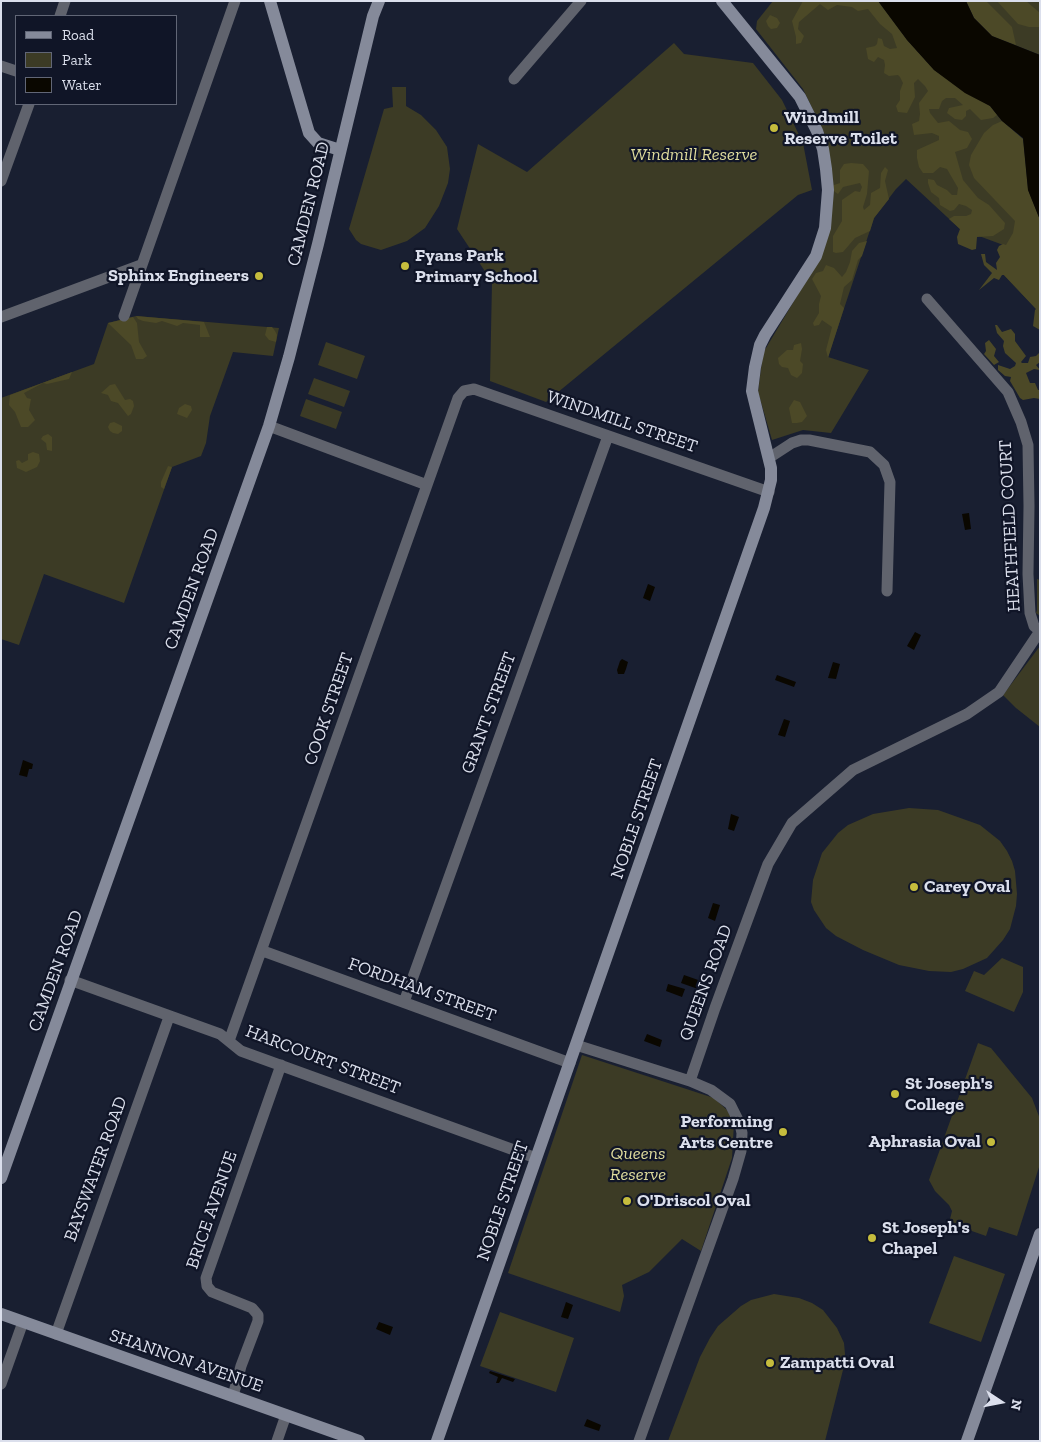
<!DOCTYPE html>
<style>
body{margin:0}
#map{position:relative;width:1041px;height:1442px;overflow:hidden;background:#191f31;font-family:"Zilla Slab",serif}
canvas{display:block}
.frame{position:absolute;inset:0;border:2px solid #dbdfec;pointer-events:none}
.legend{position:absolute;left:15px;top:15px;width:162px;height:90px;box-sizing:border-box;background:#101527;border:1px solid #616676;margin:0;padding:6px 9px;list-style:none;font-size:15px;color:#dbdfec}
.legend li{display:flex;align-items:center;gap:10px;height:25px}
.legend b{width:25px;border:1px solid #616676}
.north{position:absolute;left:976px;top:1377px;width:50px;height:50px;-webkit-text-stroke:4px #101527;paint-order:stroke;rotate:101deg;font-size:14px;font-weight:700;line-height:20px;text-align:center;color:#dbdfec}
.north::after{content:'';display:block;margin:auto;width:18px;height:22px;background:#dbdfec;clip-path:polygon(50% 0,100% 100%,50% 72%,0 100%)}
</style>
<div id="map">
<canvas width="1041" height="1442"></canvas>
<div class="frame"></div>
<ul class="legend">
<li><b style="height:6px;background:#858a9a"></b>Road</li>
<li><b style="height:14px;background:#3c3b25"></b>Park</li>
<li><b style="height:14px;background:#0a0700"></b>Water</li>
</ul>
<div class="north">N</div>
</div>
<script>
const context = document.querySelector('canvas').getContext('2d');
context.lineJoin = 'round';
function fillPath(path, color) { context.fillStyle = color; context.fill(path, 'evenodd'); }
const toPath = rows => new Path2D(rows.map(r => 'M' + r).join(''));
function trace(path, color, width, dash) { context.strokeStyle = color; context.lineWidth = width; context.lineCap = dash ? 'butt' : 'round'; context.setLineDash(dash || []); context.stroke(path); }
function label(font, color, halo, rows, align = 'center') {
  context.font = font + ' "Zilla Slab",serif'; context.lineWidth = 4.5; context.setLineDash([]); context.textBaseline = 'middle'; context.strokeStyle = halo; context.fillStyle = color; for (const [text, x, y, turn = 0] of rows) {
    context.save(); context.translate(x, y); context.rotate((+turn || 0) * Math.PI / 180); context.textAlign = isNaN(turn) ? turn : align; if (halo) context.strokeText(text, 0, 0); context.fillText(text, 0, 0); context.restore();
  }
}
const green = toPath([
 [773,1,878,1,907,40,934,70,990,106,1002,121,1023,139,1028,190,1040,220,1040,313,1000,271,1006,246,960,229,906,179,896,189,874,218,828,357,869,370,831,433,803,430,772,440,758,392,763,353,797,296,831,217,827,139,803,89,756,29,757,21],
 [966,1,1040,1,1040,55,992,36],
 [674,43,684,54,753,63,782,100,803,143,812,190,798,195,546,402,490,381,492,282,457,229,478,144,527,172],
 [392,87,406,87,406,106,421,115,436,130,447,147,450,169,448,183,439,206,425,228,407,241,381,250,361,244,356,240,349,229,384,109,393,107],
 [136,316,279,328,273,356,233,352,210,416,206,443,201,456,172,467,124,603,44,574,19,645,1,639,1,398,94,364,108,323],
 [326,342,365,356,357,379,318,365],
 [314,378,350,391,344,407,308,394],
 [306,399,342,412,336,429,300,416],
 [1037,579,1040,580,1040,616,1036,613,1037,610],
 [1040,646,1040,727,1016,708,1003,695],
 [909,808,938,810,980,825,1000,841,1007,851,1012,861,1015,871,1017,894,1016,906,1010,929,1003,940,987,958,963,969,951,972,929,971,899,965,863,950,836,936,826,928,814,910,811,902,813,880,822,853,838,833,848,825,873,814],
 [1002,958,1023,967,1023,992,1014,1012,965,991,974,971,984,975],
 [978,1043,991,1048,1032,1098,1040,1119,1040,1164,1017,1236,989,1227,986,1236,949,1223,952,1211,949,1205,935,1191,929,1180],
 [582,1055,714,1098,727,1110,734,1123,732,1158,701,1251,682,1239,649,1272,622,1285,624,1296,620,1312,508,1273],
 [954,1256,1005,1274,981,1342,929,1323],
 [774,1294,799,1298,812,1303,823,1310,837,1328,844,1343,845,1354,843,1370,825,1441,668,1441,700,1357,710,1338,718,1326,741,1306,751,1300],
 [500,1312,574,1338,556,1392,480,1366]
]);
const forest = toPath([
 [803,1,878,1,907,40,934,70,965,93,990,106,997,115,993,118,981,120,970,109,966,111,966,116,962,120,955,119,947,113,949,108,963,105,955,98,946,98,942,101,939,109,929,109,930,113,938,123,949,121,960,130,968,132,972,139,967,148,955,152,963,180,978,198,989,205,1005,223,1004,229,993,236,977,237,976,249,972,250,958,244,957,237,960,229,949,219,954,216,966,216,971,214,972,210,966,206,959,204,954,210,950,211,940,205,939,198,931,192,928,183,928,179,934,180,937,185,947,190,952,195,957,195,958,188,947,169,940,167,933,173,923,173,919,167,917,158,917,150,939,140,939,136,932,133,914,135,912,124,919,121,920,114,919,103,928,91,925,86,918,79,914,83,915,97,907,113,898,112,896,106,900,100,900,91,903,83,900,77,898,75,889,76,884,73,885,65,884,60,878,57,874,62,868,59,866,48,875,46,877,44,878,38,882,39,884,46,890,49,897,48,892,34,880,24,868,9,858,11,852,7,837,5,828,10,820,4,799,22,798,29,804,36,801,43,796,44,796,37,792,21],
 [966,1,986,1,1012,27,1016,45,992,36,974,18],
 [997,1,1026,1,1040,13,1040,27,1029,27,1018,24],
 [770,15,777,18,780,23,777,28,771,29,768,26,766,21],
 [1002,121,1023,139,1028,190,1040,220,1040,330,1033,326,1035,310,1036,309,1004,275,1002,275,999,280,994,278,979,290,992,273,984,265,981,254,985,254,986,262,997,270,996,263,1000,257,997,250,999,246,1003,244,1006,245,1013,233,1015,221,974,178,969,165,971,155,984,133,993,125],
 [851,163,863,164,869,171,867,194,863,207,864,210,870,205,871,193,880,188,881,173,885,167,888,170,885,181,889,199,874,218,870,231,855,238,843,252,836,253,833,252,833,236,842,221,842,200,855,191,860,192,862,187,860,183,843,187,838,194,835,192,831,186,840,183,840,170,844,164],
 [867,241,862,256,858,260,852,280,844,287,840,304,844,308,828,358,826,350,832,327,822,320,819,325,814,326,813,323,819,313,819,304,821,296,812,279,816,273,823,271,826,265,834,268,842,277,846,272,850,262,852,251,859,243],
 [136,316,204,322,210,337,200,337,200,325,183,323,177,326,162,321,156,323,143,321,138,319],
 [133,317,137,323,139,342,147,356,143,359,136,359,131,345,108,323],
 [995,325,997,325,1002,332,1011,329,1015,334,1015,341,1026,356,1021,362,1022,363,1028,363,1030,357,1036,356,1040,352,1040,362,1036,365,1040,370,1034,369,1026,373,1030,383,1035,383,1038,390,1040,390,1040,399,1034,398,1023,400,1020,398,1010,381,1011,377,1005,376,998,370,998,365,1010,369,1015,366,1016,363,1005,353,1003,346,1004,341,997,333],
 [267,327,272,327,275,331,277,335,276,342,269,340,265,335],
 [989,340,996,349,994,356,999,362,994,365,984,354,986,351,985,343],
 [801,343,802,349,800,361,803,364,802,373,797,378,791,375,788,368,782,367,779,364,778,358,787,350,793,350,794,345],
 [72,372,69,379,47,384,43,383,24,393,27,398,31,399,29,410,35,420,28,427,21,427,15,412,9,405,10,395],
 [115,384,125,400,130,399,133,401,134,406,131,414,128,416,118,403,111,401,108,395,101,393,110,385],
 [794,400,800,402,807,416,802,422,797,423,792,423,789,408],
 [185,404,191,406,192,410,187,418,177,414,179,408],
 [114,422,122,426,122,431,118,434,113,433,110,431,108,427,110,423],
 [48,434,52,437,52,451,47,450,46,443,41,439,43,436],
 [33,452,39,454,40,461,37,467,26,472,17,468,16,461,19,460,22,463,28,460,28,454],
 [168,466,172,467,164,489,161,487,161,482]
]);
const water = toPath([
 [878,1,966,1,974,18,992,36,1040,55,1040,220,1028,190,1023,138,1002,121,990,106,965,93,934,70,907,40],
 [969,513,971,529,965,530,962,514],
 [648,584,655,587,650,601,643,598],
 [915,632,921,635,914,650,907,646],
 [622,659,628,662,626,669,624,674,618,674,617,670,620,661],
 [833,662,840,664,836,679,828,678],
 [777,675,796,682,794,687,775,680],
 [784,719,790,721,785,737,778,735],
 [23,760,33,764,32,769,29,769,27,777,19,775],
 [731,814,739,817,734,831,728,829],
 [713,903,720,905,715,921,708,918],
 [684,975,701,981,698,989,681,983],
 [668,984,685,989,682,997,666,991],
 [647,1034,662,1040,660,1047,644,1041],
 [566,1302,573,1305,568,1319,561,1317],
 [379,1322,393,1327,390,1335,376,1329],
 [490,1371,515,1379,513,1382,502,1378,499,1383,496,1383,498,1377,489,1373],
 [587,1419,601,1425,599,1431,584,1426]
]);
const street = toPath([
 [60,16,65,1],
 [1,66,16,71],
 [514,79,581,1],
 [1,181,29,104],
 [927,299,1008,392,1021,422,1028,445,1029,506,1028,574,1030,613,1034,626,1040,631],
 [124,316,235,1],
 [1,317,141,265],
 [269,426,427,485],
 [769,458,792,443,801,440,809,440,870,452,884,465,890,482,887,591],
 [263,951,570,1063],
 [70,980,220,1034,241,1051,536,1158],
 [404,1002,608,436],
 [229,1041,458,398,464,391,474,389,769,492],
 [576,1045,690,1081,711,1090,730,1104,740,1124,742,1133,741,1151,733,1179,639,1441],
 [690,1081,715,1008,768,864,792,823,853,770,967,714,999,692,1040,631],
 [56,1334,169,1017],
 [1,1384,23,1322],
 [233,1396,241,1366,258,1321,258,1315,252,1308,212,1292,207,1286,206,1278,281,1065],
 [277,1441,286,1415]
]);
const secondary = toPath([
 [270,1,309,133,318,143,340,150],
 [1,1178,269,426,289,357,318,244,373,16,379,1],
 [1,1314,359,1441],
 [437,1441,764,508,771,480,771,468,752,391,755,367,760,345,765,335,816,256,825,228,828,190,826,169,823,149,817,131,800,97,722,1],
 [967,1441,1040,1234]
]);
const markers = [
 [774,128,5,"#c5bc3d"],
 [405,266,5,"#c5bc3d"],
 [259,276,5,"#c5bc3d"],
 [914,887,5,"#c5bc3d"],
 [895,1094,5,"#c5bc3d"],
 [783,1132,5,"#c5bc3d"],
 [991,1142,5,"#c5bc3d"],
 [627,1201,5,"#c5bc3d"],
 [872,1238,5,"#c5bc3d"],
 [770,1363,5,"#c5bc3d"]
];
const poiNames = [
 ["Windmill",784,118],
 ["Reserve Toilet",784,139],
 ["Fyans Park",415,256],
 ["Primary School",415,277],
 ["Sphinx Engineers",249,276,"right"],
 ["Carey Oval",924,887],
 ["St Joseph's",905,1084],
 ["College",905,1105],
 ["Performing",773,1122,"right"],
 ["Arts Centre",773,1143,"right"],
 ["Aphrasia Oval",981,1142,"right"],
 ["O'Driscol Oval",637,1201],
 ["St Joseph's",882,1228],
 ["Chapel",882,1249],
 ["Zampatti Oval",780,1363]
];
const parkNames = [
 ["Windmill Reserve",694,155],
 ["Queens",638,1154],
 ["Reserve",638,1175]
];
const streetNames = [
 ["CAMDEN ROAD",309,204,-76],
 ["WINDMILL STREET",622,422,19],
 ["HEATHFIELD COURT",1010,526,-93],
 ["CAMDEN ROAD",192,589,-70],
 ["COOK STREET",329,709,-71],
 ["GRANT STREET",489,713,-70],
 ["NOBLE STREET",637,819,-71],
 ["CAMDEN ROAD",56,971,-70],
 ["QUEENS ROAD",706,983,-70],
 ["FORDHAM STREET",422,990,20],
 ["HARCOURT STREET",323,1060,21],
 ["BAYSWATER ROAD",96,1169,-70],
 ["NOBLE STREET",503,1201,-71],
 ["BRICE AVENUE",212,1210,-71],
 ["SHANNON AVENUE",186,1361,19]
];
fillPath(green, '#3c3b25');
fillPath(forest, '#4c4927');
fillPath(water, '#0a0700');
trace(street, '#60636d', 11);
trace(secondary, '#858a9a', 12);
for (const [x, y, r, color] of markers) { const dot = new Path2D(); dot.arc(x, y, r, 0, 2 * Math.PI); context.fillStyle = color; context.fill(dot); trace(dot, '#101527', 2); }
label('bold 18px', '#dbdfec', '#101527', poiNames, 'left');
label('italic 18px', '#dedb9c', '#101527', parkNames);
label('18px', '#dbdfec', '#101527', streetNames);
</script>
